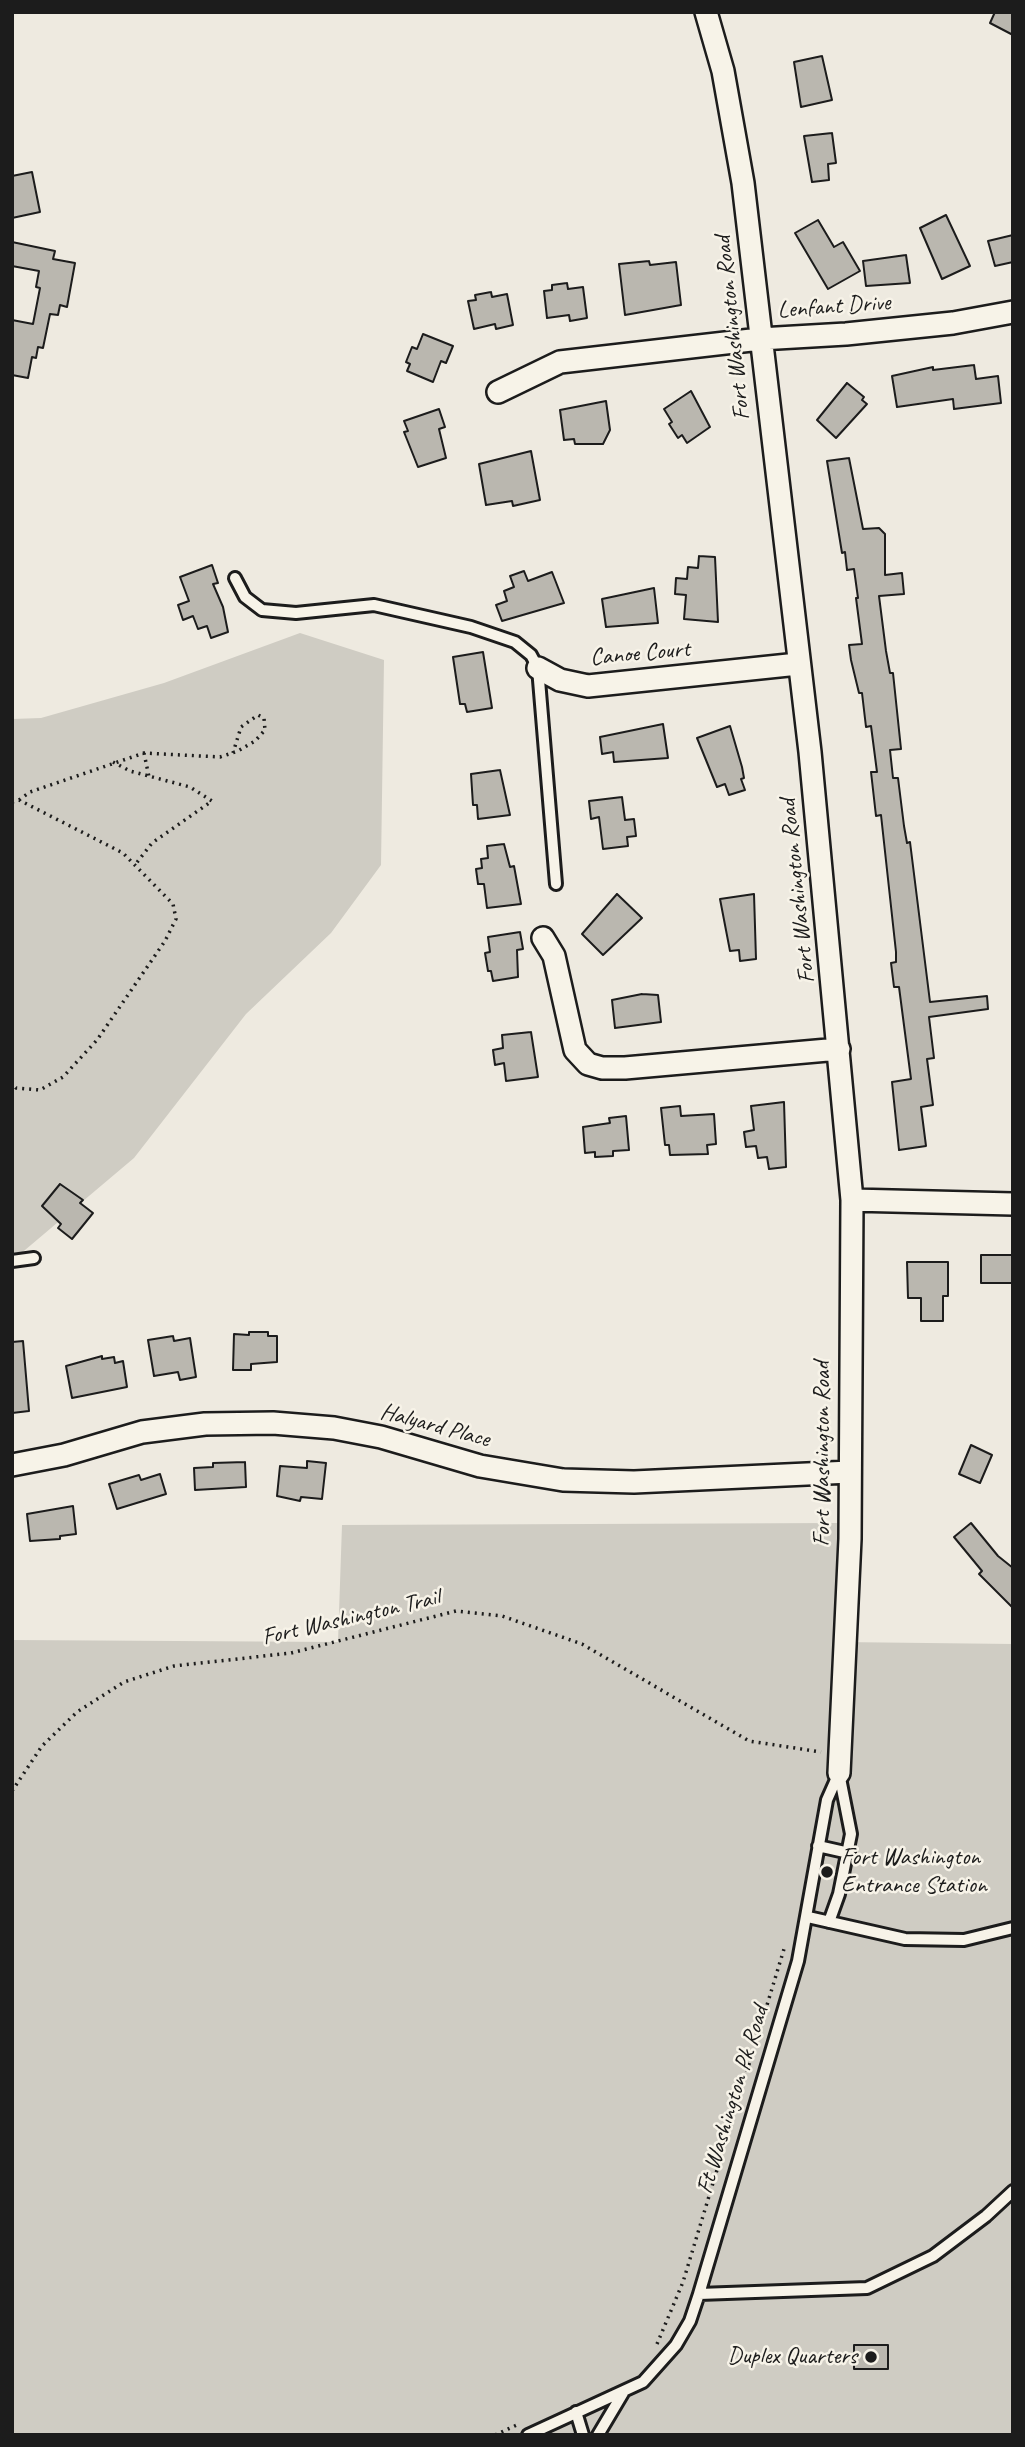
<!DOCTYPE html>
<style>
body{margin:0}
#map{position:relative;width:1025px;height:2447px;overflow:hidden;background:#eeeae0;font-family:Caveat,sans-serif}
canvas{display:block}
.frame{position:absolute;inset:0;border:14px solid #1c1c1c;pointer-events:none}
</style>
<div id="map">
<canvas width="1025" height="2447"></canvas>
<div class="frame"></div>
</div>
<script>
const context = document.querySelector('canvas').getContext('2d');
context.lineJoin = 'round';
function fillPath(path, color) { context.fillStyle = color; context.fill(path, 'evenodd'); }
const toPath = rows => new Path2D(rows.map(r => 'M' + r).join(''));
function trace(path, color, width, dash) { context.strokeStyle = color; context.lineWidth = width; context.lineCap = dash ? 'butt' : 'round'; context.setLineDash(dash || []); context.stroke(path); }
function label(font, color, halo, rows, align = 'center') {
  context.font = font + ' Caveat,sans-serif'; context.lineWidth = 5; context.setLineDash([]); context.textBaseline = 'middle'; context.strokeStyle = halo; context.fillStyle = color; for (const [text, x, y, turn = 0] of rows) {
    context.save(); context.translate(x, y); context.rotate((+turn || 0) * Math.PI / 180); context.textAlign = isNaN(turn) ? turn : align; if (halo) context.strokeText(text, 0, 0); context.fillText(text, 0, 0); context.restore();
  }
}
const green = toPath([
 [300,633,384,660,381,865,331,933,246,1014,134,1158,12,1261,12,719,41,718,164,683],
 [837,1523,840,1642,1013,1644,1013,2435,12,2435,12,1640,338,1642,342,1525]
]);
const building = toPath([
 [995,12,1013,12,1013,35,990,23,995,12],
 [822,56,832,100,801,107,794,62,822,56],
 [832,133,836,163,828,164,829,180,812,182,804,136,832,133],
 [32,172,40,212,12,218,12,176,32,172],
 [946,215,970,266,942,279,920,228,946,215],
 [818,220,834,247,843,242,860,271,828,289,795,233,818,220],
 [1013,235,1013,262,995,266,988,241,1013,235],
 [12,242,55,251,53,259,75,263,67,307,60,305,58,315,50,314,43,348,38,347,36,358,32,357,28,378,12,375,12,320,33,324,40,288,36,287,39,271,12,266,12,242],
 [906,255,910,283,866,286,863,261,906,255],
 [649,261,650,265,676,262,681,305,625,315,619,264,649,261],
 [567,283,568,289,583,287,587,318,570,321,569,315,547,318,544,291,552,290,552,285,567,283],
 [491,292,492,297,507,294,513,325,496,329,495,324,474,329,468,301,476,300,475,295,491,292],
 [423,334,453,346,446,363,441,361,433,382,407,371,410,364,406,362,412,347,417,349,423,334],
 [974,365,976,379,998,376,1001,403,954,409,953,399,897,407,892,376,933,367,933,370,974,365],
 [847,383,864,397,862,400,867,404,836,438,817,420,847,383],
 [691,391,710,427,687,443,682,435,678,438,669,424,672,422,664,409,691,391],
 [606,401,610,430,603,444,575,444,574,439,564,440,560,410,606,401],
 [439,409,445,427,439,429,446,458,418,467,404,432,408,431,404,421,439,409],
 [531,451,540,500,513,506,512,501,486,505,479,464,531,451],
 [849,458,863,529,879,528,885,534,885,575,902,573,904,594,879,596,886,651,890,673,893,673,901,749,890,750,893,778,898,778,904,826,907,843,910,842,930,1002,987,996,988,1009,929,1017,934,1058,927,1059,933,1105,921,1107,926,1146,899,1150,892,1082,911,1079,899,987,894,987,891,963,896,962,896,952,881,815,876,816,871,772,877,772,871,726,866,727,862,693,859,693,851,660,849,645,862,644,856,598,858,598,854,569,847,570,845,552,842,553,827,461,849,458],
 [699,556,715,557,718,622,684,619,686,595,675,594,676,578,687,579,688,567,698,568,699,556],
 [212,565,218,583,213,584,223,607,228,632,211,638,207,626,198,629,193,616,183,620,178,605,189,601,180,577,212,565],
 [524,571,528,581,552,572,564,603,502,621,496,605,507,601,504,591,514,587,510,576,524,571],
 [654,588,658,623,606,627,602,599,654,588],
 [483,652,492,708,467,712,465,704,460,704,453,657,483,652],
 [663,724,668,758,614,762,613,752,602,754,600,737,663,724],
 [730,726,742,767,744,778,741,779,745,790,729,795,725,784,717,787,697,738,730,726],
 [500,770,510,815,478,819,477,805,473,805,471,774,500,770],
 [622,797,625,820,634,819,636,836,627,837,628,846,603,849,599,817,591,819,589,801,622,797],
 [504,844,510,867,514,866,521,904,487,908,484,884,478,884,476,869,482,868,481,859,488,858,487,846,504,844],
 [617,894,642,918,603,955,582,934,617,894],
 [754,894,756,959,740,961,739,950,730,951,720,899,754,894],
 [520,932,523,949,517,950,518,977,493,981,491,971,488,971,485,953,490,952,488,937,520,932],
 [642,994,658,995,661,1022,615,1028,612,1000,642,994],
 [531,1032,538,1077,506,1081,504,1063,495,1065,493,1050,503,1048,502,1035,531,1032],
 [784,1102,786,1167,769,1169,767,1157,758,1158,756,1146,746,1147,744,1132,754,1130,751,1106,784,1102],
 [680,1106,681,1116,714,1114,716,1144,707,1145,708,1154,670,1155,669,1145,665,1145,661,1108,680,1106],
 [626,1116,629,1150,613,1151,613,1156,595,1157,595,1152,585,1153,583,1127,610,1123,609,1118,626,1116],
 [60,1184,83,1200,80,1203,93,1213,72,1239,58,1228,61,1224,42,1206,60,1184],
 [981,1255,1013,1255,1013,1283,981,1283,981,1255],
 [907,1262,948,1262,948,1296,943,1296,943,1321,921,1321,921,1298,908,1298,907,1262],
 [249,1332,268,1332,268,1336,277,1336,277,1362,251,1364,251,1370,233,1370,234,1334,249,1335,249,1332],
 [173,1336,174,1341,190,1338,196,1377,180,1380,178,1372,154,1376,148,1340,173,1336],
 [23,1341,29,1411,12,1413,12,1342,23,1341],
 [102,1356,102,1359,114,1357,115,1363,123,1361,127,1387,72,1398,66,1366,102,1356],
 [971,1445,992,1455,980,1483,959,1474,971,1445],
 [307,1461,326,1463,322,1499,301,1497,300,1501,277,1496,280,1466,307,1468,307,1461],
 [245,1462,246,1487,195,1490,194,1468,213,1467,213,1463,245,1462],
 [160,1474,166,1494,117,1509,109,1484,139,1475,141,1480,160,1474],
 [73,1506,76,1534,60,1536,60,1539,30,1541,27,1514,73,1506],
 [971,1523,998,1556,1013,1568,1013,1608,979,1574,982,1571,954,1537,971,1523],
 [854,2345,888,2345,888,2369,854,2369,854,2345]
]);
const path = toPath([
 [144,753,149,777],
 [113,762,130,771,190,787,212,801,152,843,135,865],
 [19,800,30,792,144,753,220,757,238,751,255,741,265,730,264,718,258,715,241,727,233,753],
 [12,802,19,800,123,853,173,904,176,919,165,941,97,1040,63,1077,40,1090,16,1088,12,1083],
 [12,1791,42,1746,77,1712,124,1682,174,1666,291,1653,456,1611,502,1616,582,1644,749,1741,821,1752],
 [657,2344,683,2282,784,1949],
 [495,2435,519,2424]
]);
const lane = toPath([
 [235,578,245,597,262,610,296,613,374,605,471,627,515,642,531,655,538,668,556,884],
 [12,1261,34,1258],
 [818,1846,849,1853],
 [808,1917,905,1939,964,1940,1013,1928],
 [829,1922,839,1894,851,1834,839,1773],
 [699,2294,798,1961,827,1800,839,1773],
 [576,2412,583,2435],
 [528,2435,643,2382,676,2345,690,2321,699,2294,867,2288,933,2256,986,2216,1013,2191],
 [598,2435,623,2393]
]);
const street = toPath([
 [706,12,723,71,743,183,810,752,852,1200,850,1539,839,1773],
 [498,392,560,362,760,339,846,334,953,323,1013,312],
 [538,668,560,680,588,686,798,664],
 [543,938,554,956,575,1050,588,1064,602,1068,625,1068,839,1049],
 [852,1200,1013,1204],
 [12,1465,64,1455,142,1432,205,1424,273,1423,334,1428,381,1437,480,1466,563,1480,634,1482,850,1472]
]);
const markers = [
 [827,1872,7,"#1c1c1c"],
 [871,2357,7,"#1c1c1c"]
];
const streetNames = [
 ["Lenfant Drive",834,307,-4],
 ["Fort Washington Road",733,328,-96],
 ["Canoe Court",640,654,-5],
 ["Fort Washington Road",798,891,-96],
 ["Halyard Place",435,1426,15],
 ["Fort Washington Road",823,1454,-90],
 ["Fort Washington Trail",351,1618,-13],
 ["Ft Washington Pk Road",733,2100,-73]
];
const poiNames = [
 ["Fort Washington",841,1858],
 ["Entrance Station",841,1886],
 ["Duplex Quarters",857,2357,"right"]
];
fillPath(green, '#cfccc3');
fillPath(building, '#bab7af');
trace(building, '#1c1c1c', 2);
trace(lane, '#1c1c1c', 16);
trace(street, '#1c1c1c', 26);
trace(path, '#1c1c1c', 3.5, [2, 5]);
trace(lane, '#f7f3e8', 10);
trace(street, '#f7f3e8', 21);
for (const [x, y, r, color] of markers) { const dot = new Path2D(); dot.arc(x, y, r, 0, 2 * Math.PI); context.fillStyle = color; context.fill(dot); trace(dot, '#f7f3e8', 2.5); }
label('24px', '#1c1c1c', '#f7f3e8', streetNames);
label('24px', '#1c1c1c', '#f7f3e8', poiNames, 'left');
</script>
